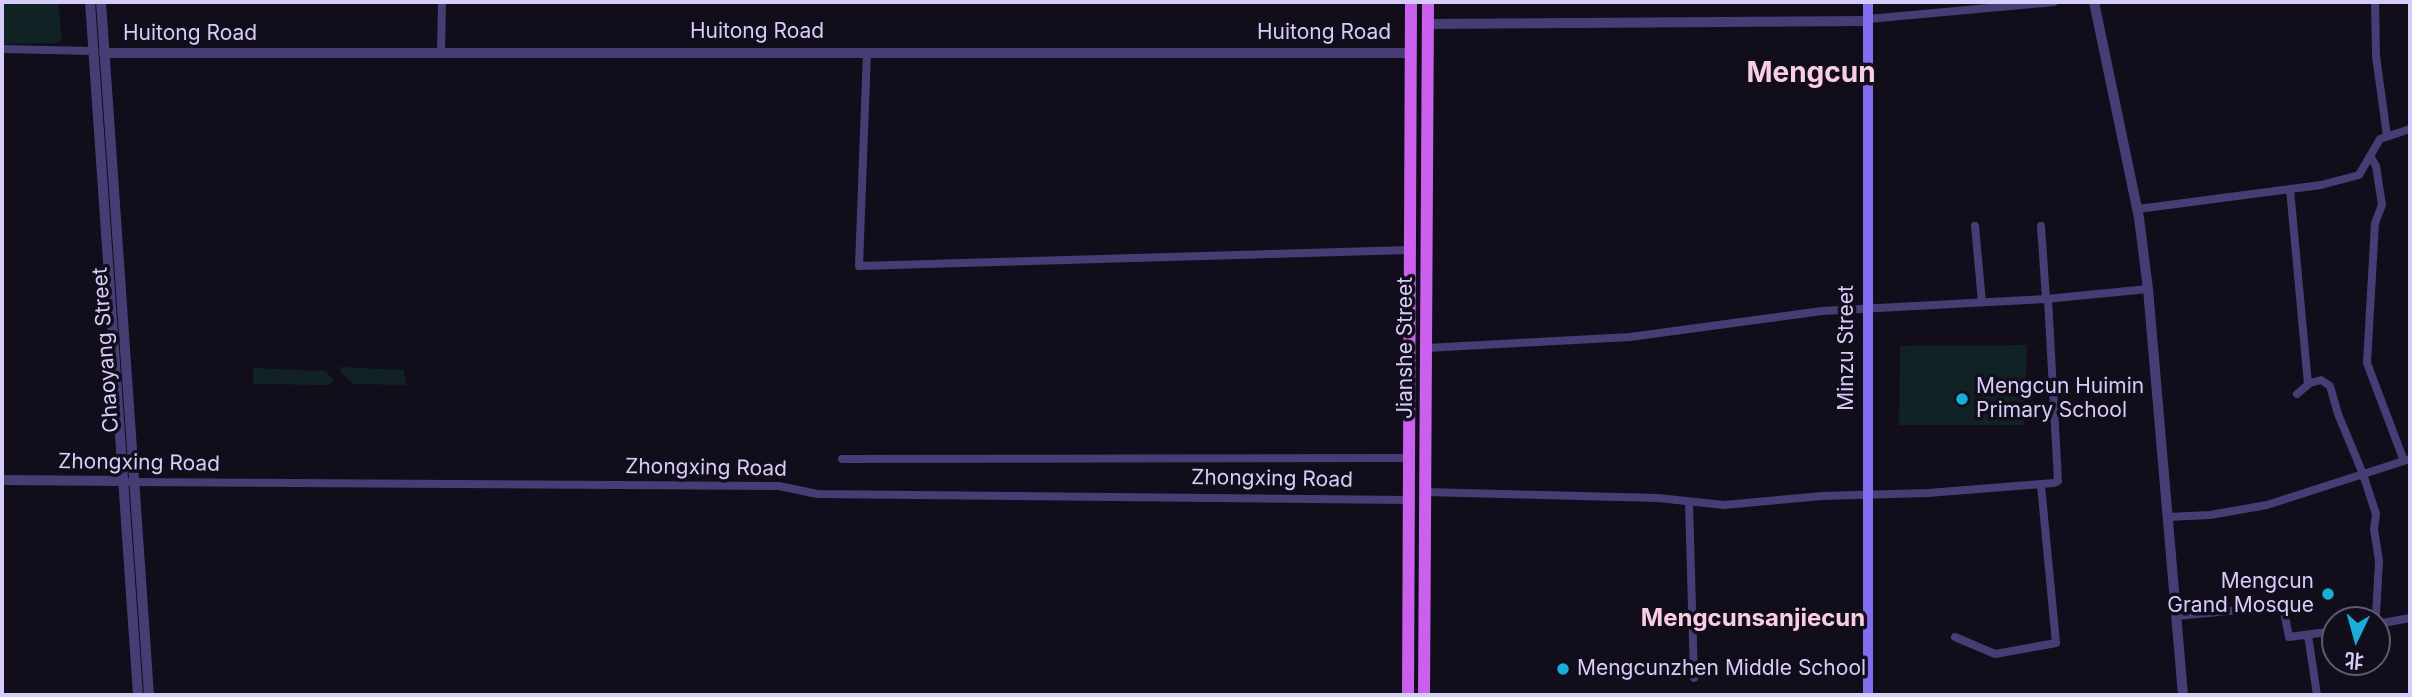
<!DOCTYPE html>
<meta charset="utf-8">
<style>
body{margin:0}
#map{position:relative;width:2412px;height:697px;overflow:hidden;background:#110d1b;font-family:Inter,"Noto Sans SC",sans-serif}
canvas{display:block}
.frame{position:absolute;inset:0;border:4px solid #d7ccf9;pointer-events:none}
.north{position:absolute;left:2321px;top:606px;width:70px;height:70px;box-sizing:border-box;background:#110d1b;border:2px solid #605974;border-radius:50%;rotate:185deg;font-size:19px;font-weight:700;line-height:28px;text-align:center;color:#d7ccf9}
.north::after{content:'';display:block;margin:auto;width:24px;height:32px;background:#19aed9;clip-path:polygon(50% 0,100% 100%,50% 72%,0 100%)}
</style>
<div id="map">
<canvas width="2412" height="697"></canvas>
<div class="frame"></div>
<div class="north">北</div>
</div>
<script>
const context = document.querySelector('canvas').getContext('2d');
context.lineJoin = 'round';
function fillPath(path, color) { context.fillStyle = color; context.fill(path, 'evenodd'); }
const toPath = rows => new Path2D(rows.map(r => 'M' + r).join(''));
function trace(path, color, width, dash) { context.strokeStyle = color; context.lineWidth = width; context.lineCap = dash ? 'butt' : 'round'; context.setLineDash(dash || []); context.stroke(path); }
function label(font, color, halo, rows, align = 'center') {
  context.font = font + ' Inter,sans-serif'; context.lineWidth = 7; context.setLineDash([]); context.textBaseline = 'middle'; context.strokeStyle = halo; context.fillStyle = color; for (const [text, x, y, turn = 0] of rows) {
    context.save(); context.translate(x, y); context.rotate((+turn || 0) * Math.PI / 180); context.textAlign = isNaN(turn) ? turn : align; if (halo) context.strokeText(text, 0, 0); context.fillText(text, 0, 0); context.restore();
  }
}
const green = toPath([
 [2,2,58,2,62,40,57,43,2,44],
 [2027,345,2024,425,1899,425,1900,346],
 [340,367,404,370,406,385,353,384,340,372],
 [253,368,326,371,334,381,329,385,253,384]
]);
const minor = toPath([
 [2375,2,2376,56,2387,136],
 [1868,19,2054,2],
 [2,49,93,51],
 [441,52,442,2],
 [867,52,859,266,1409,250],
 [2370,156,2376,166,2382,205,2375,223,2367,363,2404,461],
 [2290,189,2308,384],
 [2138,209,2321,185,2359,175,2380,139,2410,129],
 [1975,226,1982,302],
 [2041,226,2046,299],
 [1426,348,1630,337,1822,311,2046,299,2148,289],
 [2297,394,2310,383,2321,380,2330,386,2338,414,2363,474,2376,514,2374,529,2379,561,2376,614,2372,620],
 [842,459,1409,458],
 [130,482,779,486,817,494,1408,500],
 [1425,492,1658,498,1724,505,1822,496,1928,493,2054,483,2058,481,2048,299],
 [1689,502,1694,678],
 [2168,517,2210,515,2267,505,2410,459],
 [2176,616,2283,606,2289,637,2335,631],
 [2377,624,2410,618],
 [2308,635,2317,695],
 [1955,637,1995,654,2056,643,2041,485]
]);
const tertiary = toPath([
 [90,2,138,695],
 [101,2,149,695],
 [2094,2,2139,218,2148,289,2183,695],
 [1427,24,1868,21],
 [104,53,1411,53],
 [2,480,124,481]
]);
const secondary = toPath([
 [1868,695,1868,2]
]);
const primary = toPath([
 [1408,695,1411,2],
 [1424,695,1428,2]
]);
const markers = [
 [1962,399,7,"#19aed9"],
 [2328,594,7,"#19aed9"],
 [1563,669,7,"#19aed9"]
];
const streetNames = [
 ["Huitong Road",757,32],
 ["Huitong Road",1324,33],
 ["Huitong Road",190,34],
 ["Jianshe Street",1406,348,-90],
 ["Minzu Street",1847,348,-90],
 ["Chaoyang Street",106,350,-94],
 ["Zhongxing Road",139,463,1],
 ["Zhongxing Road",706,468,1],
 ["Zhongxing Road",1272,479,1]
];
const poiNames = [
 ["Mengcun Huimin",1976,387],
 ["Primary School",1976,411],
 ["Mengcun",2314,582,"right"],
 ["Grand Mosque",2314,606,"right"],
 ["Mengcunzhen Middle School",1577,669]
];
const quarterNames = [
 ["Mengcunsanjiecun",1753,619]
];
const districtNames = [
 ["Mengcun",1811,74]
];
fillPath(green, '#112224');
trace(minor, '#463d74', 8);
trace(tertiary, '#463d74', 10);
trace(secondary, '#816eee', 10);
trace(primary, '#ca60ed', 12);
for (const [x, y, r, color] of markers) { const dot = new Path2D(); dot.arc(x, y, r, 0, 2 * Math.PI); context.fillStyle = color; context.fill(dot); trace(dot, '#110d1b', 2.5); }
label('21px', '#d7ccf9', '#110d1b', streetNames);
label('21px', '#d7ccf9', '#110d1b', poiNames, 'left');
label('bold 24px', '#f9cee4', '#110d1b', quarterNames);
label('bold 28px', '#f9cee4', '#110d1b', districtNames);
</script>
